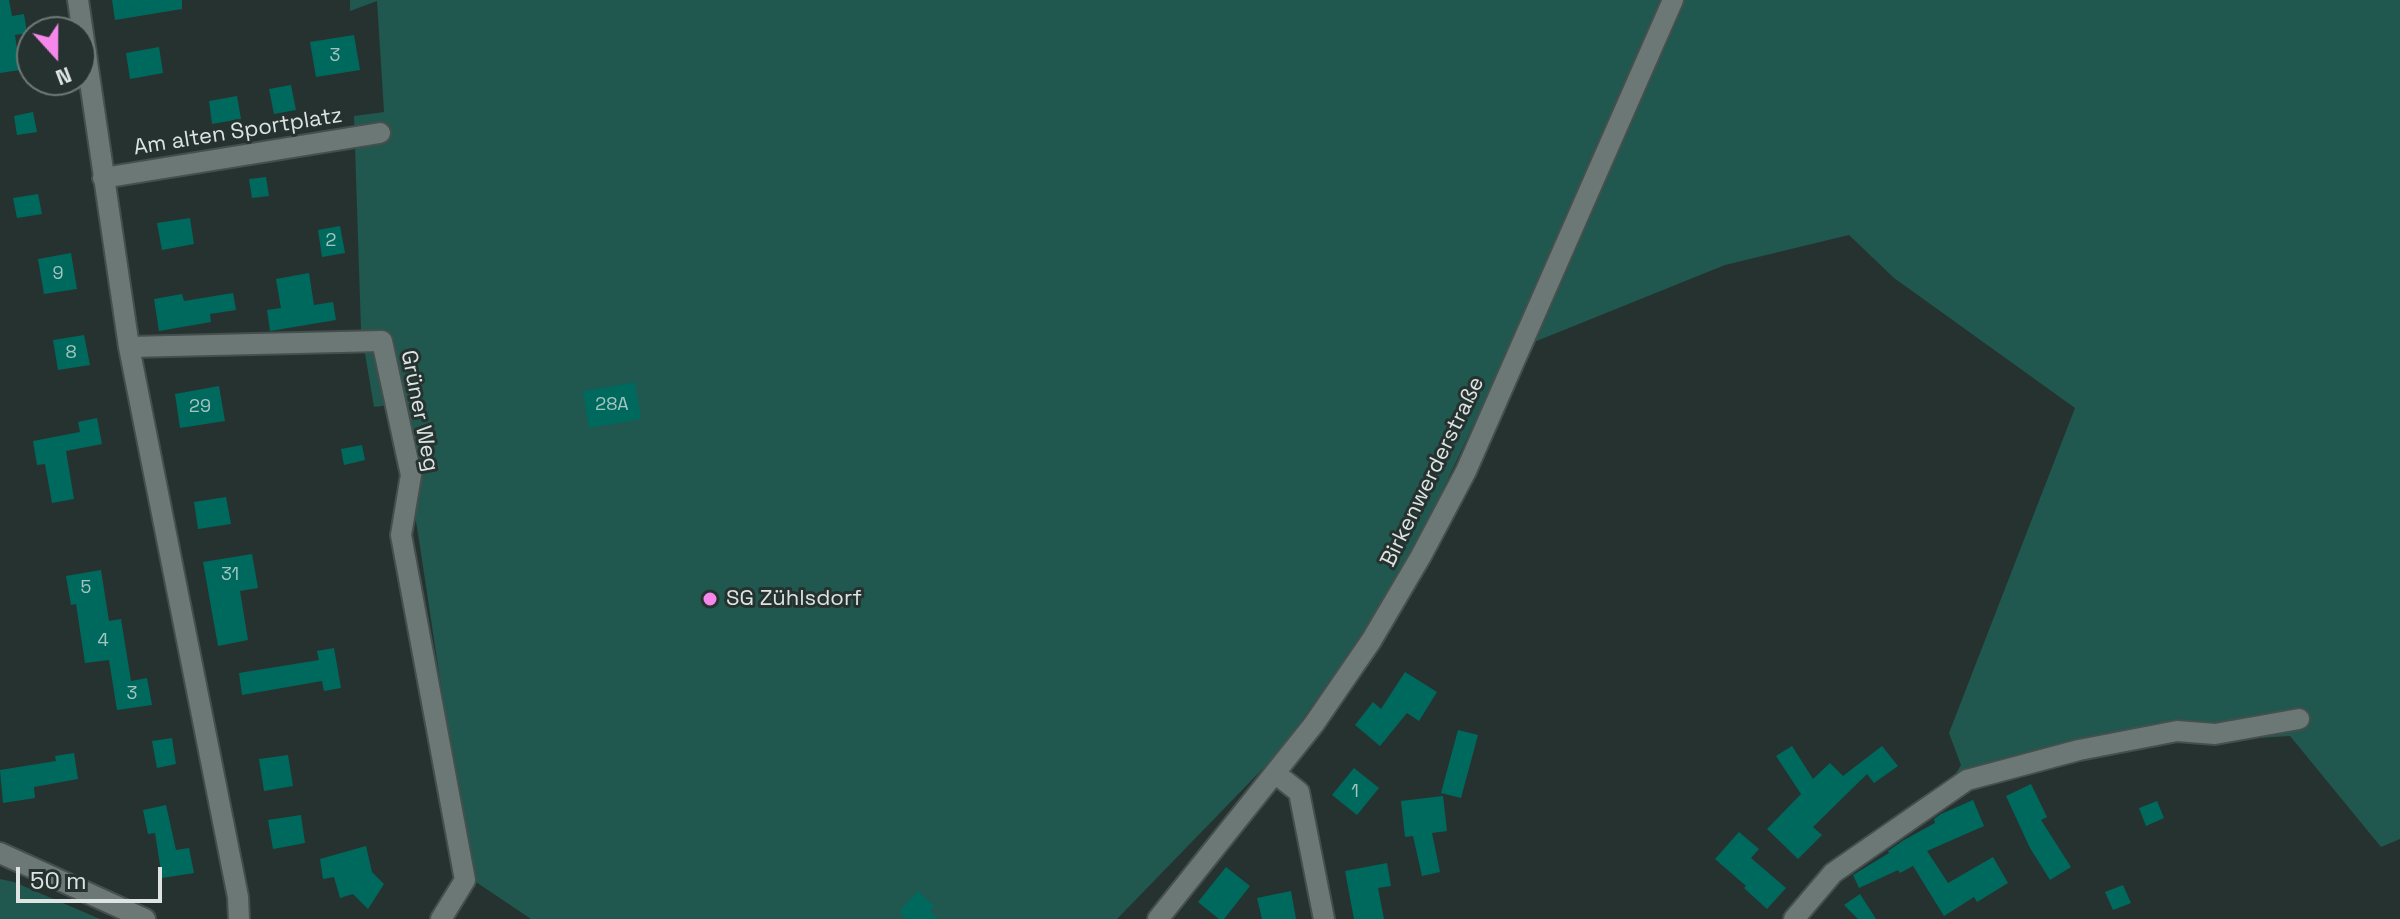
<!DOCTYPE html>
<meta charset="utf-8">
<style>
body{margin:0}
#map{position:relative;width:2400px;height:919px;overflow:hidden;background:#263230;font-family:"Space Grotesk",sans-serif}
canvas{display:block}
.north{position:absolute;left:16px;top:16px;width:80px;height:80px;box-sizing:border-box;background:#263230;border:2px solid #6f7977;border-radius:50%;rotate:159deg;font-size:22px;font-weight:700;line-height:32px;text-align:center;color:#dde4e2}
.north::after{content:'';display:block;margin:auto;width:28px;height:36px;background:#f788eb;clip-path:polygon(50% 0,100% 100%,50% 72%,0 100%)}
.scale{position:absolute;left:16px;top:867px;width:146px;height:36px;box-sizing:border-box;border:4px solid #dde4e2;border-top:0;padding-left:10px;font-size:24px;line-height:28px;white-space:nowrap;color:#dde4e2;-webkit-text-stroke:6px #263230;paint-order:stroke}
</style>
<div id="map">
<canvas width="2400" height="919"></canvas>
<div class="north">N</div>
<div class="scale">50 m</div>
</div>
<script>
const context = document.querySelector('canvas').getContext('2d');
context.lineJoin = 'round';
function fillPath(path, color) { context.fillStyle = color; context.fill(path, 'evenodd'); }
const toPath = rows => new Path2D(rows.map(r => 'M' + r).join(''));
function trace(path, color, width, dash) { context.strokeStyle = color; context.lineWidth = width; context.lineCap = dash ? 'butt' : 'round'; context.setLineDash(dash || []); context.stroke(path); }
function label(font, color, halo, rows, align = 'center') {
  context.font = font + ' "Space Grotesk",sans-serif'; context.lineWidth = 6; context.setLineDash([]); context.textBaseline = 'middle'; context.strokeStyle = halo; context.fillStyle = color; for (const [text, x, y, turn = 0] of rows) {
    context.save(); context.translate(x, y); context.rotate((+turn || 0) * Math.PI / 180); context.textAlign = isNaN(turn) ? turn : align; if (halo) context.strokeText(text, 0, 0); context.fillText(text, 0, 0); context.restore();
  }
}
const green = toPath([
 [350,0,2400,0,2400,839,2381,847,2290,736,2223,740,2176,739,1949,785,1961,765,1949,733,2075,408,1894,278,1849,235,1725,265,1507,353,1411,558,1369,626,1280,751,1117,919,531,919,470,878,417,527,390,405,374,407,361,330,354,116,384,112,377,1,350,11],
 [0,879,14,882,100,919,0,919]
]);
const building = toPath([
 [0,0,9,0,12,16,24,14,27,33,15,35,20,70,0,73],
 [112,0,182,0,182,9,115,20],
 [354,35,360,70,316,77,310,42],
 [159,47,163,73,130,79,126,53],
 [291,85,296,110,274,114,269,89],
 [237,96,241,119,212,124,209,101],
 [33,112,37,132,17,135,14,116],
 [266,177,269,196,252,198,249,179],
 [38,194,42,214,17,218,13,198],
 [190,218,194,244,162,250,157,223],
 [340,226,345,253,322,257,318,230],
 [71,253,77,289,44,294,38,259],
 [309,273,314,305,333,302,336,320,270,331,267,310,281,308,276,279],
 [233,293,236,310,210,314,211,322,159,331,154,299,182,294,184,301],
 [84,335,90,365,58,370,53,340],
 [635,382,641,419,589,428,583,391],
 [219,386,225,421,180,428,175,394],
 [97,418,102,444,66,451,74,499,52,503,45,464,37,465,33,441,80,432,78,422],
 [362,445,365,460,344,465,341,449],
 [226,497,231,524,198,529,194,502],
 [252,554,258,588,240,591,248,640,218,646,203,562],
 [101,570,109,621,121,619,131,681,147,678,152,705,117,710,109,660,85,663,76,604,71,605,66,576],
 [334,648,341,688,324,691,322,681,242,695,239,673,319,660,317,651],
 [1405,672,1437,692,1419,721,1407,713,1380,746,1355,725,1373,702,1381,709],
 [1458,730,1478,735,1461,798,1441,793],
 [172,738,176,764,157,768,152,741],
 [1792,746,1813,779,1830,763,1843,776,1882,746,1898,766,1874,783,1867,774,1813,827,1822,835,1798,859,1767,829,1801,794,1776,756],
 [74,753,78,779,34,787,35,798,3,803,0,770,56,761,55,756],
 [288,755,293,786,264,791,259,759],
 [1354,768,1379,788,1357,815,1332,795],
 [2031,784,2047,817,2041,820,2071,867,2050,880,2030,848,2006,796],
 [1443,796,1447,831,1432,833,1440,872,1422,876,1413,836,1405,837,1401,801],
 [1973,800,1984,826,1927,851,1948,883,1993,857,2008,883,1977,902,1974,897,1944,916,1913,866,1900,873,1898,870,1859,888,1853,875,1889,853,1888,851,1904,840,1935,823,1934,819,1941,814],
 [2157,801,2164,818,2146,826,2139,808],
 [166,805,176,850,189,848,194,873,162,878,155,833,148,834,143,810],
 [301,815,305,843,273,849,268,820],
 [1739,832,1759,849,1751,858,1786,888,1767,909,1744,888,1746,886,1715,859],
 [366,846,372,872,384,884,368,909,353,894,340,898,334,877,323,879,320,859],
 [1387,863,1391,886,1378,888,1384,919,1354,919,1345,871],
 [1226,867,1250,886,1224,919,1219,919,1198,902],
 [2123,885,2131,903,2113,910,2105,892],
 [918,891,934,906,930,911,939,919,907,919,899,912],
 [1291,891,1296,919,1262,919,1257,898],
 [1860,894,1876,919,1858,919,1844,905]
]);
const street = toPath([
 [78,0,129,347,238,897,239,919],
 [103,178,380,133],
 [129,347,382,341,411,475,401,535,465,880,441,919],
 [1276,774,1299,792,1324,919],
 [0,853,145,919],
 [1794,919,1833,873,1967,780,2079,750,2177,731,2215,734,2299,719]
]);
const secondary = toPath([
 [1158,919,1314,724,1371,641,1421,556,1466,471,1673,0]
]);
const markers = [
 [710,599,8,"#f788eb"]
];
const numberNames = [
 ["3",335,56],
 ["2",331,241],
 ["9",58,274],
 ["8",71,353],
 ["28A",612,405],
 ["29",200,407],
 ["31",230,575],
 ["5",86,588],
 ["4",103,641],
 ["3",132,694],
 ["1",1355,792]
];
const streetNames = [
 ["Am alten Sportplatz",238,132,-9],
 ["Grüner Weg",419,411,79],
 ["Birkenwerderstraße",1433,472,-64]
];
const poiNames = [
 ["SG Zühlsdorf",726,599]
];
fillPath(green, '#20574e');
fillPath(building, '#00695d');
trace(street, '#454f4d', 24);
trace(secondary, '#454f4d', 24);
trace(street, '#6b7876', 20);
trace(secondary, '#6b7876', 20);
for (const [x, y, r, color] of markers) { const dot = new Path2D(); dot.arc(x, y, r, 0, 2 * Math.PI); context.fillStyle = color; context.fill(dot); trace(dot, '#263230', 3); }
label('18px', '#a6c5c1', null, numberNames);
label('22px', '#dde4e2', '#263230', streetNames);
label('22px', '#dde4e2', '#263230', poiNames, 'left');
</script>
